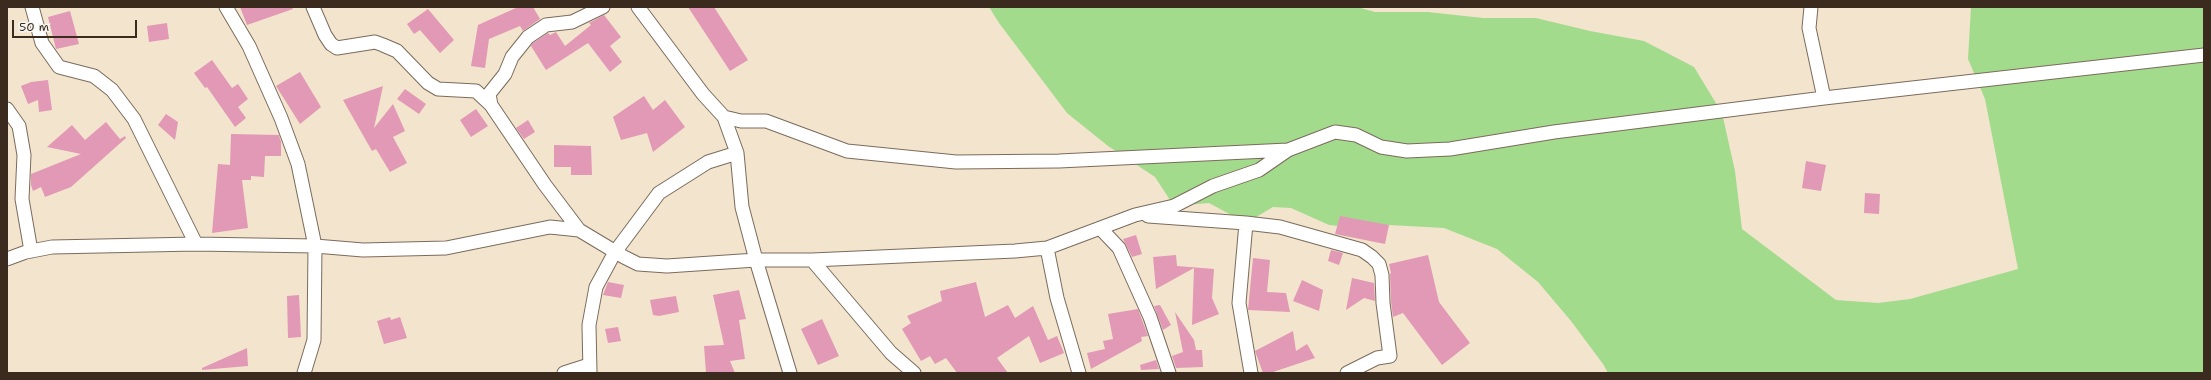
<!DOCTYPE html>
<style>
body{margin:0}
#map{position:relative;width:2211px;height:380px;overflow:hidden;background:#f3e4ce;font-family:"Shantell Sans",sans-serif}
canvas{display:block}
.frame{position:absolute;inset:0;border:8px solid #3b2a1e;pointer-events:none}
.scale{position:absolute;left:12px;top:20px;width:125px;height:18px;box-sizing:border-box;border:2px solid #3b2a1e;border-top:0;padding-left:5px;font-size:12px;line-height:14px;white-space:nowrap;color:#3b2a1e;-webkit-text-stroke:3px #f6f6f2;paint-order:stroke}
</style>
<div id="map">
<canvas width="2211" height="380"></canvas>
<div class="frame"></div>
<div class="scale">50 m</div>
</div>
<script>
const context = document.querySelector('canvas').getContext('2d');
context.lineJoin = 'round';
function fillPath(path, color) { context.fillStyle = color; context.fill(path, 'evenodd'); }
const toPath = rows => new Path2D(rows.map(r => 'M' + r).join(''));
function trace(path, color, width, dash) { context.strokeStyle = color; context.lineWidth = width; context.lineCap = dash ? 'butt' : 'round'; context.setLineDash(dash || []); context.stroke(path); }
const green = toPath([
 [989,7,1357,7,1375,12,1428,12,1483,18,1536,18,1590,31,1644,41,1694,67,1722,113,1735,171,1742,229,1836,300,1878,303,1910,299,2018,269,1985,99,1968,59,1971,7,2204,7,2204,373,1608,373,1603,364,1571,321,1538,282,1497,249,1444,228,1389,225,1338,226,1329,225,1291,208,1273,207,1246,223,1209,203,1174,206,1155,177,1108,146,1067,113,999,23]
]);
const building = toPath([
 [240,7,292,7,293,9,247,25],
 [518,7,533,7,540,19,523,31,520,26,489,39,485,68,471,66,478,25],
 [688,7,714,7,748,60,730,71],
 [428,9,454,40,440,53,420,30,414,34,407,24],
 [70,11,79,44,56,49,48,17],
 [604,15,621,37,610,46,622,62,610,72,588,43,546,70,531,46,533,43,548,33,550,35,556,32,565,46,591,25,589,23],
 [167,23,169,39,149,42,147,26],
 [212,60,232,88,238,84,248,99,238,107,246,118,235,127,207,87,205,88,194,73],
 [300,72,321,107,300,124,276,86],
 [48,80,52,110,39,112,38,100,28,104,21,86,31,82],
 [383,86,374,128,393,104,405,131,393,137,407,163,390,172,376,149,372,151,343,100],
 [405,89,426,104,419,114,397,99],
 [644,96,653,110,665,100,685,127,653,152,647,133,621,140,613,117],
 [476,109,488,126,471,137,460,120],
 [166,114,178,122,175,140,158,125],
 [528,120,535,132,524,139,516,128],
 [106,122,120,139,125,136,126,138,71,187,45,197,41,187,33,191,31,185,31,174,81,154,47,147,72,125,85,140],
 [231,134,279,135,281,142,281,156,265,156,264,177,251,176,251,180,242,180,248,228,212,233,218,164,230,165],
 [554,145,591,146,592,175,571,175,571,167,554,167],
 [1806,161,1826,165,1821,191,1802,188],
 [1865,193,1880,194,1879,214,1864,213],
 [1340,216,1389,225,1385,244,1335,234],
 [1136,235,1142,254,1132,257,1123,239],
 [1331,250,1343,253,1339,265,1328,261],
 [1176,255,1177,266,1214,269,1212,298,1219,314,1192,325,1194,268,1156,289,1153,257],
 [1428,255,1439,302,1470,343,1442,365,1403,313,1393,317,1391,302,1390,274,1391,273,1389,264],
 [1253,258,1270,260,1267,292,1286,293,1290,312,1248,310],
 [1352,278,1374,283,1375,301,1364,298,1346,310],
 [1302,280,1323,290,1319,311,1293,301],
 [608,282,624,285,621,298,603,295],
 [976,282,985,317,1008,305,1015,318,1033,306,1048,340,1057,336,1064,353,1040,363,1029,336,997,358,1008,373,957,373,946,358,935,364,930,356,921,361,902,329,911,323,907,316,942,301,940,291],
 [739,290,746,319,739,320,745,359,730,361,735,373,706,373,704,346,724,345,713,295],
 [299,295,301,337,288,338,287,296],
 [676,296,679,312,659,316,653,315,650,300],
 [1160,305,1171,325,1163,330,1154,306],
 [1138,309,1148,336,1141,337,1142,341,1091,369,1087,353,1105,349,1103,341,1113,339,1108,314],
 [1175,312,1194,340,1196,350,1202,350,1203,367,1176,368,1172,356,1183,352],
 [390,317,391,320,400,317,407,338,384,344,377,321],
 [822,319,839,356,818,365,801,329],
 [618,327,621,341,608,343,605,329],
 [1293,331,1296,351,1307,344,1315,358,1270,373,1263,373,1255,351],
 [247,348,248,366,202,370,202,368],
 [1156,360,1159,369,1141,370,1140,365]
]);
const minor = toPath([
 [32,7,42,43,59,67,94,76,112,90,134,119,196,244],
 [226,7,249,46,281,118,298,164,315,246,314,340,304,373],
 [313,7,325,35,331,44,337,48,375,42,383,45,397,51,428,83,438,89,476,91,491,105,545,185,579,230],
 [638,7,703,94,724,117,741,121,766,121,847,151,956,162,1059,161,1288,150,1335,132,1356,135,1381,147,1407,151,1450,149,1554,132,1824,98,2204,55],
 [1811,7,1809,28,1824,98],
 [491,105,489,94,505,74,512,57,528,37,546,25,572,22,603,7],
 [7,109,19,126,24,155,22,199,31,251],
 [724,117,737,153,742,207,756,260,790,373],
 [1148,216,1246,223,1280,227,1362,250,1372,257,1379,264,1382,275,1383,303,1390,356,1377,358,1347,373],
 [1246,223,1239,303,1251,373],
 [1100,228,1119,248,1150,317,1169,373],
 [1047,248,1057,298,1079,373],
 [7,259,26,252,52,247,196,244,315,246,363,250,446,248,550,227,579,230,624,257,638,264,667,266,756,260,812,260,1015,251,1047,248,1135,215,1174,206,1213,186,1259,170,1288,150],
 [812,260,891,353,914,373],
 [564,373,589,365],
 [590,373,589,325,596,287,615,252,659,193,708,162,737,153]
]);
fillPath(green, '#a3db8d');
fillPath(building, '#e199b5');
trace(minor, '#7b6b5c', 15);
trace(minor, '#fff', 13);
</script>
